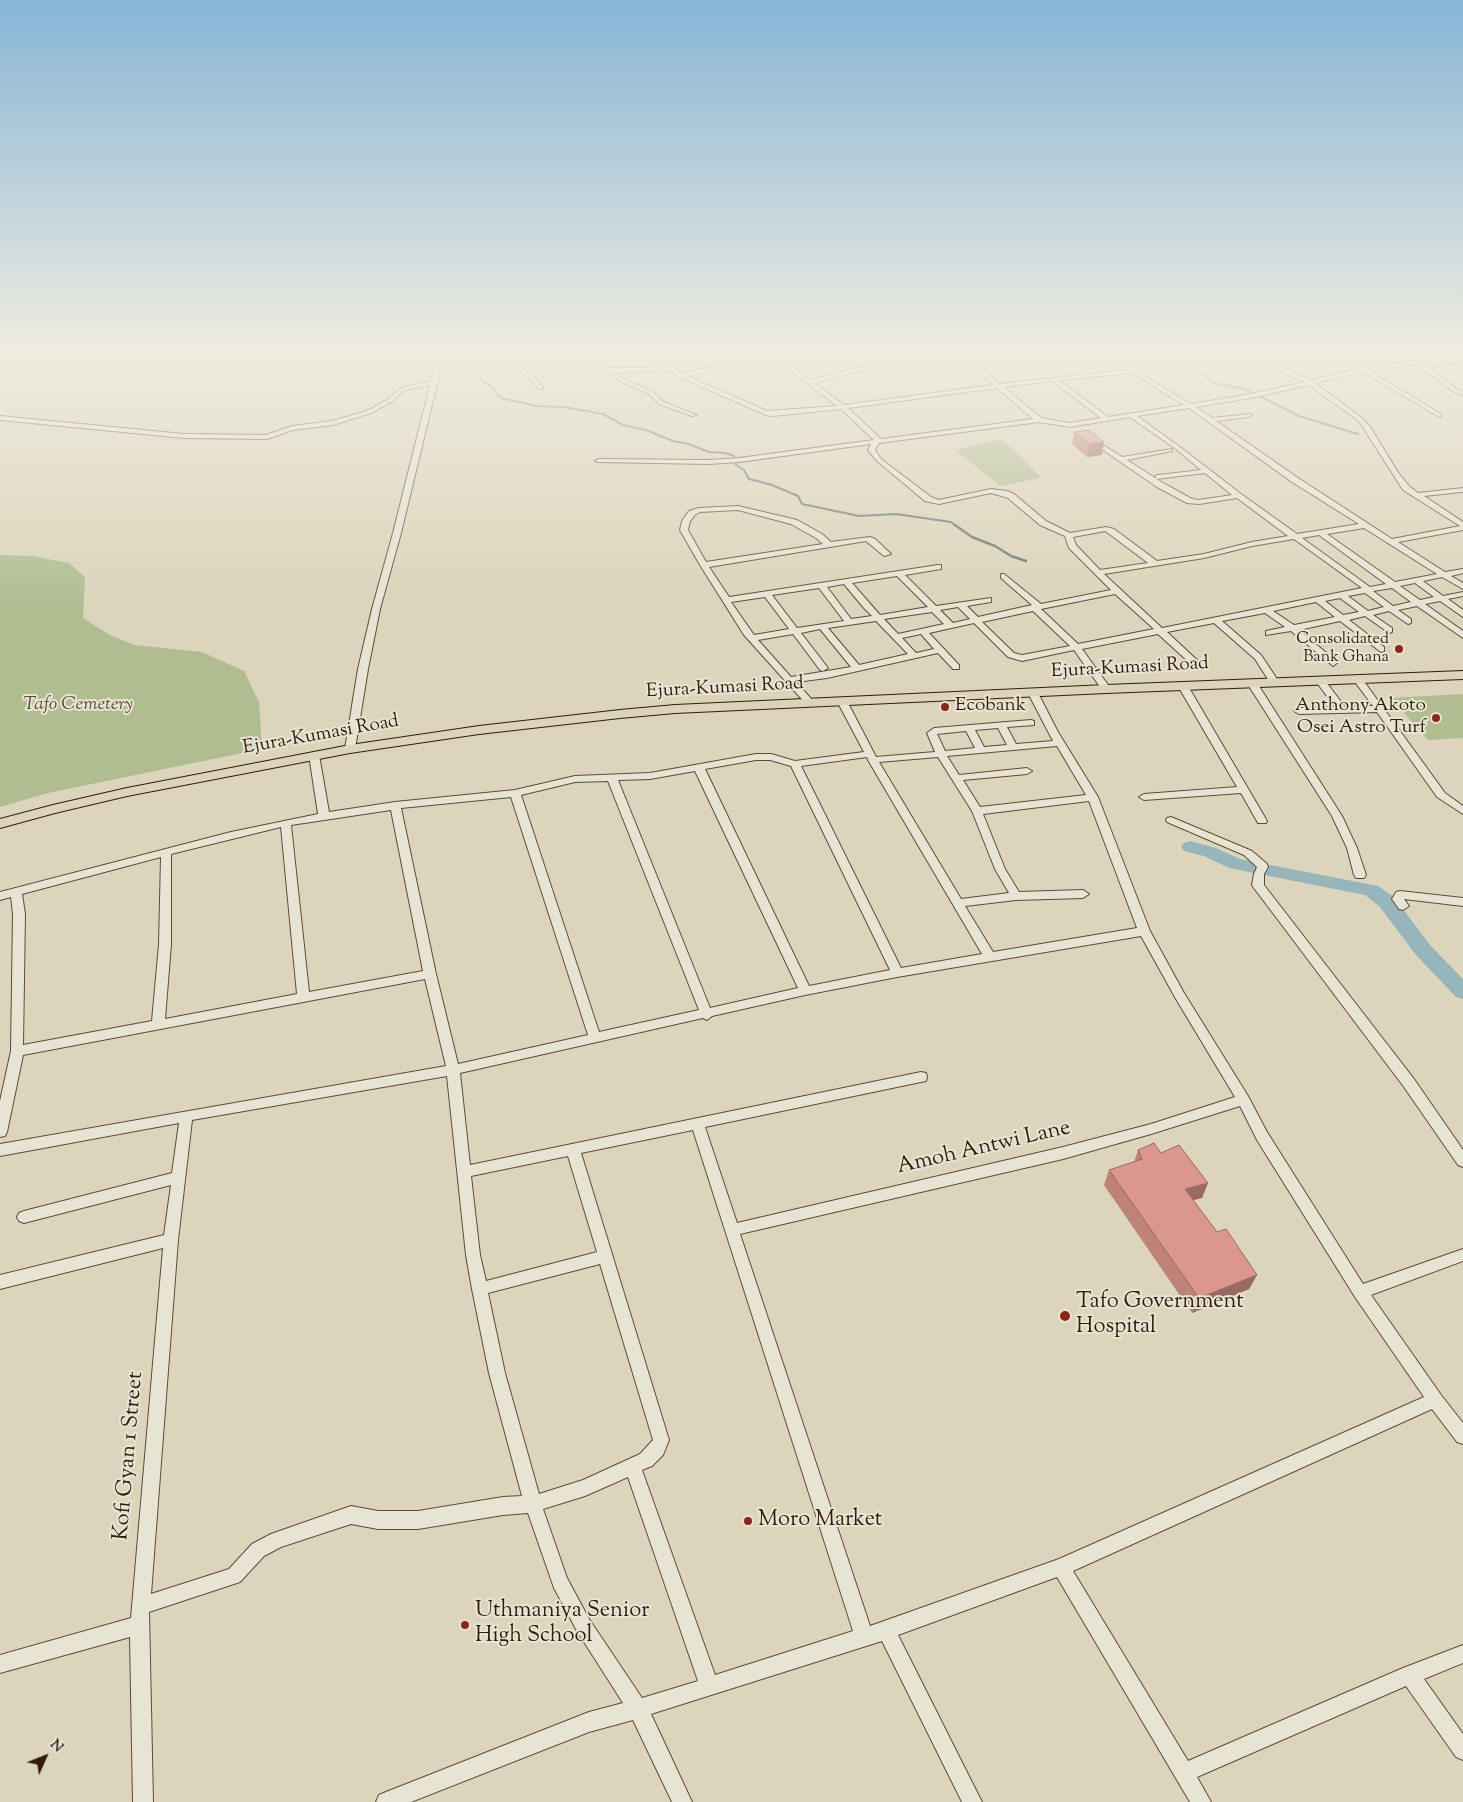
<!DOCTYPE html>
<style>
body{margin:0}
#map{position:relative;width:1463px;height:1802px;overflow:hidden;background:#dcd5bb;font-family:"Sorts Mill Goudy",serif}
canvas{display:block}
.north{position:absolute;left:20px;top:1732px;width:50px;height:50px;-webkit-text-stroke:4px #e8e4d3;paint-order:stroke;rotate:46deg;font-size:14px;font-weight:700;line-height:20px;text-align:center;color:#341b0d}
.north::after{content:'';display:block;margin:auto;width:18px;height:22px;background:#341b0d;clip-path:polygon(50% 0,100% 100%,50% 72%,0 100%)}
</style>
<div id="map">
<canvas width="1463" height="1802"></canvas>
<div class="north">N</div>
</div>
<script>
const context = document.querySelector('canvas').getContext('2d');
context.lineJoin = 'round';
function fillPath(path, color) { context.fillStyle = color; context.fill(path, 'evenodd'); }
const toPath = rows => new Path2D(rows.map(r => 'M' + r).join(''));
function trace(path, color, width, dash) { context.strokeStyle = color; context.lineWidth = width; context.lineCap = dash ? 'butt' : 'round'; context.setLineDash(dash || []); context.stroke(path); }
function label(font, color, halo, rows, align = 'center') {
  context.font = font + ' "Sorts Mill Goudy",serif'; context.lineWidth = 4; context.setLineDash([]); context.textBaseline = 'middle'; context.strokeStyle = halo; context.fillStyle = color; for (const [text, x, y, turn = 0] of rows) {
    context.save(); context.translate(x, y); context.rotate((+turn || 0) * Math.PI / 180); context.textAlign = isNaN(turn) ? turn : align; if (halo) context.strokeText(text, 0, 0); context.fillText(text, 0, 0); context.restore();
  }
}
const green = toPath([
 [1002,439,1042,478,1000,486,955,450],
 [0,555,33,556,69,563,85,577,83,618,108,634,134,645,202,652,244,671,259,702,262,749,48,793,0,807],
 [1463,694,1463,738,1428,740,1391,698]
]);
const streamFar1 = toPath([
 [464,355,470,359,470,365,480,373,480,379,495,389,496,394,501,398,536,406,564,407,603,414,623,425,646,430,673,441,688,444,709,452,726,453,734,456,736,465,744,470,749,479,772,485,798,496,802,504,859,516,896,514,951,522,956,526],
 [1172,355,1199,371,1213,383,1245,389,1299,416,1358,434]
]);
const stream = toPath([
 [955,525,972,537,995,546,1011,556,1026,561]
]);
const river = toPath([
 [1190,841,1216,848,1240,859,1378,886,1394,897,1430,945,1463,979,1463,999,1456,997,1416,955,1380,907,1365,895,1229,868,1204,856,1184,851,1181,847,1184,843,1190,841]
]);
const minor = toPath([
 [438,355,444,355,401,533,380,609,368,669,355,749,350,752,345,749,358,669,372,609,393,533,430,385,405,390,391,402,371,413,333,425,293,430,267,439,184,438,0,420,0,416,184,434,266,435,292,426,332,421,367,411,387,400,401,388,431,381,438,355],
 [496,355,503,355,531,374,543,387,543,389,539,389,527,376,496,355],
 [585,355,592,355,610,368,643,368,660,366,642,355,649,355,682,373,777,355,810,380,885,361,928,355,943,355,885,365,814,383,844,405,993,385,962,355,969,355,1000,384,1126,370,1103,355,1110,355,1191,404,1251,394,1304,382,1245,355,1253,355,1310,380,1359,369,1337,355,1344,355,1365,368,1419,360,1463,359,1463,363,1425,364,1456,389,1463,391,1463,395,1452,391,1418,364,1370,371,1441,414,1441,416,1439,417,1363,372,1315,383,1363,419,1371,428,1397,471,1409,486,1418,493,1463,488,1463,492,1461,492,1424,496,1463,522,1463,530,1398,542,1445,572,1463,569,1463,573,1451,576,1463,583,1463,589,1442,577,1423,581,1443,596,1463,592,1463,596,1448,599,1463,610,1463,617,1440,601,1425,604,1463,631,1463,638,1417,606,1398,610,1411,619,1411,623,1408,624,1389,611,1373,615,1392,628,1392,632,1389,633,1365,616,1349,620,1384,647,1384,651,1381,652,1340,621,1299,630,1336,661,1337,663,1333,666,1291,631,1266,635,1266,631,1285,627,1265,613,1222,621,1261,655,1279,682,1277,684,1271,684,1255,659,1214,623,1167,632,1198,661,1198,665,1195,666,1192,665,1158,634,1082,649,1111,689,1106,692,1103,691,1074,650,1022,661,1008,657,974,623,929,633,959,665,959,669,953,669,938,653,827,678,796,682,815,703,810,706,807,705,744,635,700,565,680,530,682,521,689,511,699,508,738,506,797,520,822,534,831,542,870,537,875,539,891,554,884,556,866,541,709,567,729,597,938,565,941,565,941,569,905,575,936,606,991,598,991,602,967,606,978,617,1032,605,1001,578,1001,574,1004,574,1041,604,1111,590,1069,548,1065,536,1040,525,1008,498,991,493,939,504,925,501,877,461,868,450,871,444,739,462,709,464,597,462,595,461,599,459,709,460,739,458,874,440,841,409,773,416,766,415,684,379,665,369,643,372,615,372,624,379,653,392,663,402,697,415,692,416,659,404,649,394,620,381,585,355],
 [773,358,837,406,767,411,687,376,773,358],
 [1132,373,1184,405,1108,417,1059,380,1132,373],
 [1052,381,1101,418,1070,423,1041,418,1004,387,1052,381],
 [1308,385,1359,421,1403,490,1460,526,1392,539,1298,478,1216,421,1249,417,1252,415,1251,414,1212,418,1196,407,1251,398,1308,385],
 [997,388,1033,419,881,439,848,408,997,388],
 [1189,408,1292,482,1359,524,1297,534,1241,494,1180,447,1137,416,1189,408],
 [1130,417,1176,449,1201,470,1159,475,1156,475,1156,479,1205,473,1232,495,1199,500,1192,499,1163,483,1127,460,1172,451,1172,449,1122,457,1092,438,1087,439,1157,487,1187,503,1199,504,1237,498,1288,536,1252,542,1204,554,1157,561,1114,529,1106,527,1070,533,1046,521,1014,494,1007,491,991,489,939,500,931,497,881,459,875,450,879,443,1039,422,1070,427,1130,417],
 [738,510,791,524,816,538,823,544,706,562,688,530,690,521,695,515,700,512,738,510],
 [1364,528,1437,574,1395,582,1327,534,1364,528],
 [1105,531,1108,533,1148,563,1100,570,1076,545,1073,537,1105,531],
 [1319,535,1386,584,1370,587,1302,538,1319,535],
 [1294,539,1362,588,1162,628,1104,574,1204,558,1252,546,1294,539],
 [897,576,928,607,880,615,852,583,897,576],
 [1415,583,1434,597,1420,600,1400,586,1415,583],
 [844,584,863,607,872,616,851,619,827,587,844,584],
 [819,588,844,621,797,628,772,595,819,588],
 [1392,588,1411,602,1393,606,1373,591,1392,588],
 [1365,593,1384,607,1368,611,1348,596,1365,593],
 [1115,594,1154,629,1078,644,1041,609,1115,594],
 [765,597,789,629,754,635,731,602,765,597],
 [1340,598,1359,612,1343,615,1325,601,1340,598],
 [1316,602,1335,617,1294,625,1273,611,1316,602],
 [958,607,970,619,953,623,940,610,958,607],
 [1033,611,1070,646,1022,655,1014,653,982,622,1033,611],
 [932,612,944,624,898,634,884,619,932,612],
 [876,621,908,654,859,665,828,628,876,621],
 [820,629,851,667,791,677,758,640,793,634,820,670,823,671,828,668,801,633,820,629],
 [921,634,934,649,916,653,902,638,921,634],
 [1357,675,1360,676,1445,793,1463,806,1463,814,1437,797,1377,712,1299,714,1294,711,1299,708,1335,707,1315,680,1320,677,1323,678,1345,707,1373,706,1352,678,1357,675],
 [1252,680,1257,683,1342,816,1357,848,1366,875,1364,878,1356,878,1354,875,1347,848,1332,816,1247,683,1252,680],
 [1183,683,1188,686,1267,821,1266,823,1258,823,1241,793,1144,800,1139,797,1144,794,1237,787,1178,686,1183,683],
 [1033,690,1038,693,1058,732,1098,797,1150,931,1184,993,1248,1096,1267,1132,1363,1284,1463,1249,1463,1261,1371,1295,1441,1395,1463,1423,1463,1444,1457,1442,1432,1409,1073,1571,1188,1761,1403,1668,1463,1645,1463,1663,1424,1679,1463,1734,1463,1760,1456,1757,1406,1686,1197,1777,1211,1802,1190,1802,1057,1577,898,1635,982,1802,962,1802,882,1641,651,1714,692,1802,672,1802,633,1720,589,1732,411,1802,376,1802,379,1795,386,1792,589,1712,623,1703,577,1631,554,1588,528,1513,503,1515,418,1529,378,1529,351,1524,281,1547,264,1556,240,1582,149,1612,153,1802,133,1802,130,1637,0,1673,0,1655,131,1618,163,1248,0,1289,0,1275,164,1235,171,1185,24,1223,19,1221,17,1217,19,1213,24,1211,172,1173,179,1123,0,1156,0,1144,446,1066,425,979,23,1055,7,1132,5,1136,0,1137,0,1101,11,1051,13,914,11,897,0,900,0,892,231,832,318,814,309,755,314,752,319,755,329,812,395,802,515,790,575,776,650,773,756,754,771,754,795,761,864,752,837,701,842,698,847,701,876,757,935,752,927,733,934,728,1031,720,1034,721,1034,725,1007,727,1016,744,1053,741,1028,693,1033,690],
 [998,728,1007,745,984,747,975,730,998,728],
 [966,731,975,748,945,751,937,734,966,731],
 [1057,746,1086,795,980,807,963,780,1027,774,1032,771,1027,768,959,775,947,756,1057,746],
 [867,757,868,760,982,954,901,968,801,766,867,757],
 [938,757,972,811,995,869,1009,893,961,899,879,762,938,757],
 [756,760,770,760,791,766,890,970,809,986,705,769,756,760],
 [695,771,798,988,710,1008,618,780,650,779,695,771],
 [608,781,699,1010,599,1032,521,795,575,782,608,781],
 [511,797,588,1035,458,1064,436,974,401,808,511,797],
 [1089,801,1137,928,993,952,965,906,1016,900,1083,898,1089,894,1083,890,1019,892,1005,869,983,814,1089,801],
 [391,810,423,971,309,992,291,825,391,810],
 [281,827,297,994,165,1019,171,944,171,854,281,827],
 [161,857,159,944,152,1021,23,1045,25,914,22,894,161,857],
 [1141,936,1176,999,1235,1097,1151,1124,1063,1147,737,1223,705,1127,921,1082,926,1081,927,1077,926,1073,921,1072,470,1165,460,1073,703,1018,707,1020,712,1016,805,995,897,977,1141,936],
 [447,1076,466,1255,472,1289,489,1373,522,1496,503,1497,418,1511,378,1511,351,1506,271,1534,252,1544,229,1569,151,1594,178,1240,192,1120,447,1076],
 [1240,1106,1257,1140,1355,1297,1424,1397,1059,1559,870,1626,740,1234,1063,1159,1151,1134,1240,1106],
 [693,1130,853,1631,715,1675,642,1470,652,1466,663,1455,669,1440,581,1153,693,1130],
 [568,1156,597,1252,486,1281,480,1255,471,1176,568,1156],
 [600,1264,653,1440,640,1454,583,1480,539,1494,505,1373,488,1293,600,1264],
 [628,1477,698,1681,642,1698,589,1619,567,1578,543,1509,585,1496,628,1477],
 [1171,817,1252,851,1267,864,1268,867,1264,874,1264,885,1414,1079,1463,1150,1463,1167,1458,1165,1404,1087,1254,888,1252,885,1254,874,1257,867,1244,855,1167,822,1166,820,1167,818,1171,817],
 [1400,891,1463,898,1463,906,1404,899,1409,906,1403,910,1399,909,1392,899,1396,892,1400,891]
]);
const major = toPath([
 [1463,671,1463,679,1106,693,675,713,620,718,479,734,350,753,127,796,55,813,0,828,0,819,53,805,127,788,350,745,479,726,620,710,675,705,1106,685,1463,671]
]);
const wall = toPath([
 [1089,430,1102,455,1087,457,1072,444,1074,432],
 [1138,1150,1161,1153,1202,1198,1193,1200,1217,1232,1257,1275,1249,1289,1192,1313,1104,1185,1109,1170,1134,1162]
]);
const shadedWall = toPath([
 [1104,442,1102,455,1087,457,1090,444],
 [1208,1183,1202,1198,1178,1204,1185,1189],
 [1257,1275,1249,1289,1192,1313,1199,1298]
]);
const building = toPath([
 [1089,430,1104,442,1090,444,1074,432,1089,430],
 [1154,1143,1161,1153,1179,1145,1208,1183,1185,1189,1217,1232,1226,1229,1257,1275,1199,1298,1109,1170,1142,1159,1138,1150,1154,1143]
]);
const markers = [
 [1399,649,5,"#8f2418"],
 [945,707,5,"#8f2418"],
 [1436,718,5,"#8f2418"],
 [1065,1316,6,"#8f2418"],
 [748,1521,5,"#8f2418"],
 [465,1625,5,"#8f2418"]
];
const farPoinames = [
 ["Consolidated",1389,640],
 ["Bank Ghana",1389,658]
];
const streetNames = [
 ["Ejura-Kumasi Road",1130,669,-3],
 ["Ejura-Kumasi Road",725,689,-3],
 ["Ejura-Kumasi Road",321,736,-10]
];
const parkNames = [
 ["Tafo Cemetery",78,706]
];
const poiNames = [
 ["Ecobank",955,707],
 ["Anthony Akoto",1426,707,"right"],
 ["Osei Astro Turf",1426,729,"right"]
];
const nearStreetnames = [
 ["Amoh Antwi Lane",984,1149,-13],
 ["Kofi Gyan 1 Street",130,1456,-85]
];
const nearPoinames = [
 ["Tafo Government",1076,1303],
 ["Hospital",1076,1328],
 ["Moro Market",758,1521],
 ["Uthmaniya Senior",475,1612],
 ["High School",475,1637]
];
fillPath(green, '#b0bd90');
trace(streamFar1, '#6f7875', 2);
trace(stream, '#6f7875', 2.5);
fillPath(river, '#97b6bb');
trace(minor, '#5e4a38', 2);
trace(major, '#341b0d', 2);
fillPath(minor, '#e8e4d3');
fillPath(major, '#dcd5bb');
fillPath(wall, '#bd8278');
fillPath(shadedWall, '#9a6a62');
fillPath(building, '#dc978c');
trace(building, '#9a6a62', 1);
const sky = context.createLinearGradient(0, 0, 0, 607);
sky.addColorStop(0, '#87b5d6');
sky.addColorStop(0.58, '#efece0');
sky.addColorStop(1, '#efece000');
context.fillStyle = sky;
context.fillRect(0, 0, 1463, 607);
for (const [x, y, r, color] of markers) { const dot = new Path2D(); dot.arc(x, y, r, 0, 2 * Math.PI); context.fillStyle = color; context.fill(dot); trace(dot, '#e8e4d3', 2); }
label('16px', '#341b0d', '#e8e4d3', farPoinames, 'right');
label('19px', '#341b0d', '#e8e4d3', streetNames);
label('italic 19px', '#594c34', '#e8e4d3', parkNames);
label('19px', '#341b0d', '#e8e4d3', poiNames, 'left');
label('22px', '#341b0d', '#e8e4d3', nearStreetnames);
label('22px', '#341b0d', '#e8e4d3', nearPoinames, 'left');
</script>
